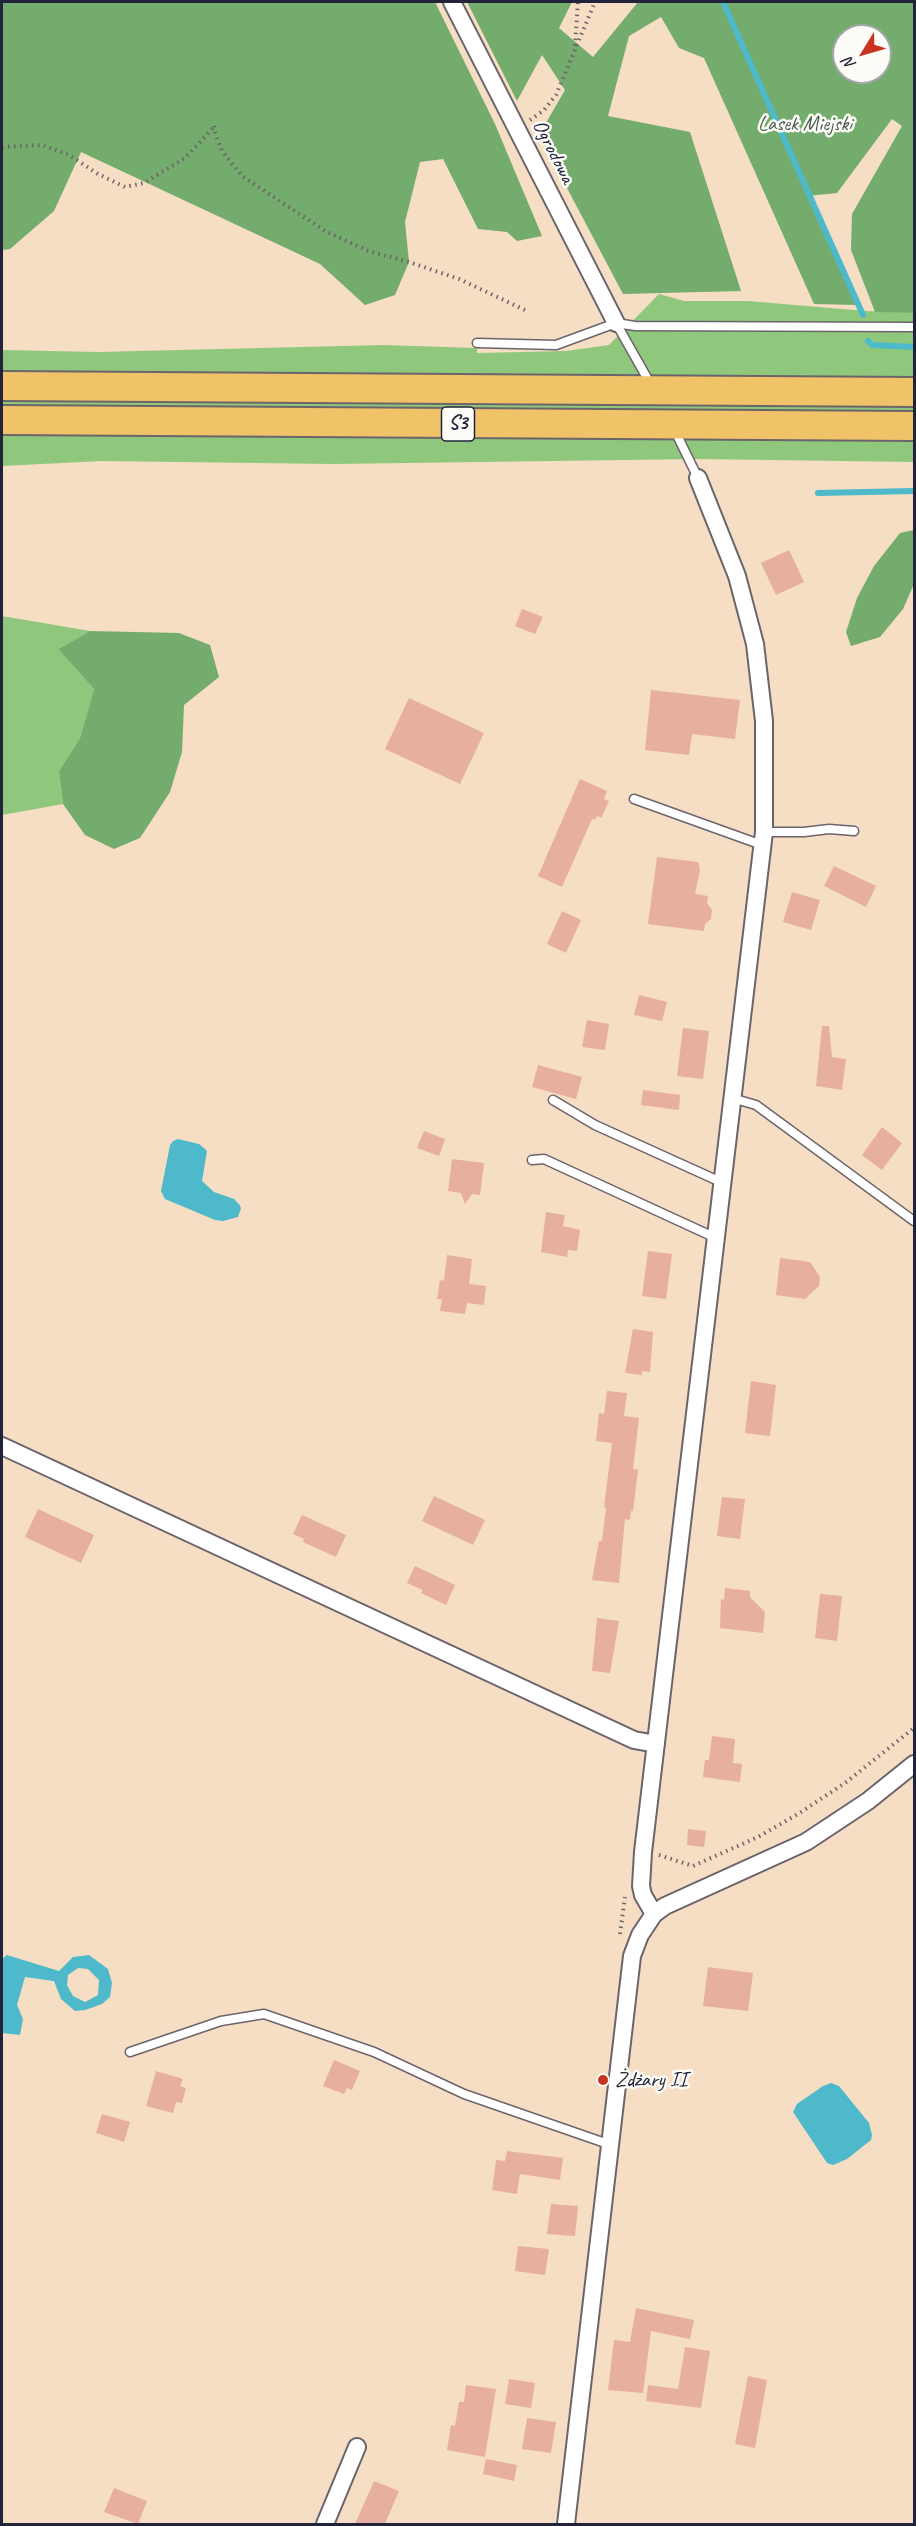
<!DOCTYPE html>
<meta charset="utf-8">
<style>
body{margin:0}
#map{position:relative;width:916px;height:2526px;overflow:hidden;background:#f5dec4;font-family:Caveat,sans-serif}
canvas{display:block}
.frame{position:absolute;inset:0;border:3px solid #22223b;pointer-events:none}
.north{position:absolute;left:832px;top:24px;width:60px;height:60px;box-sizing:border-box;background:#fdfcf7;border:2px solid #a5a5ac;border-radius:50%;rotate:233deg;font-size:16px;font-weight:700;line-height:24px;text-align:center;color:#22223b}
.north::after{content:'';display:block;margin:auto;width:21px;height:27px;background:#c8321e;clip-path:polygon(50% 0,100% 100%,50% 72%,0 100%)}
</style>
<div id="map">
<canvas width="916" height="2526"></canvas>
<div class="frame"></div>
<div class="north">N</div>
</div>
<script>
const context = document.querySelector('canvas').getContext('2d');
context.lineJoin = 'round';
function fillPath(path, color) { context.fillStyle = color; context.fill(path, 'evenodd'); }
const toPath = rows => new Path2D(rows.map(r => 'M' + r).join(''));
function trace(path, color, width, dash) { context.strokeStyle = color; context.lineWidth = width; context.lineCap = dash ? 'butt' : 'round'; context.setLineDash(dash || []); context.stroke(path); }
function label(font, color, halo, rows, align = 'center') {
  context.font = font + ' Caveat,sans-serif'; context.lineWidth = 5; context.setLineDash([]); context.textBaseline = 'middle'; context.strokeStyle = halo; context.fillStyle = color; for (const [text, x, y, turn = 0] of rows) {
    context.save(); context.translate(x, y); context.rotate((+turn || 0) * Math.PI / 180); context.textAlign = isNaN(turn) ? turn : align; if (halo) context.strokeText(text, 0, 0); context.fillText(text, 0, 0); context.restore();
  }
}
const green = toPath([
 [659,294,684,301,748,301,866,311,914,313,914,462,699,459,333,464,101,461,2,466,2,350,98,352,383,345,477,348,477,353,566,351,609,345],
 [2,616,90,631,58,649,94,689,80,738,59,771,63,804,2,815]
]);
const forest = toPath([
 [2,2,435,2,495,124,542,236,517,241,507,232,478,229,443,159,420,162,405,222,409,262,395,295,365,305,320,264,81,152,54,211,10,249,2,250],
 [467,2,572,2,559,28,593,57,638,2,914,2,914,313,875,312,851,250,852,214,902,126,892,119,837,193,807,196,856,305,814,304,704,58,679,48,661,17,629,36,608,116,690,132,741,291,623,294,539,135,565,90,542,55,517,101],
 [844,36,880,36,880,72,844,72],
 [914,530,914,584,903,609,880,637,851,646,846,632,857,598,874,566,900,533],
 [90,631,179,633,210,645,219,677,184,705,182,752,170,792,140,838,114,849,85,835,63,804,59,771,80,738,94,689,58,649]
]);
const water = toPath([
 [178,1139,199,1144,205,1149,207,1151,202,1181,214,1192,234,1199,239,1204,241,1208,238,1217,223,1221,215,1220,165,1199,161,1191,170,1145,173,1141],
 [7,1955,59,1971,73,1957,89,1955,108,1969,112,1983,110,1997,102,2004,85,2010,75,2011,61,1999,54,1981,25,1977,17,2005,23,2019,20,2035,2,2033,2,1959],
 [78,1968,88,1969,99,1980,98,1995,85,2002,73,1996,67,1985,68,1975],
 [831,2083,839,2086,869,2123,872,2135,871,2140,847,2159,833,2165,827,2163,793,2112,797,2104,823,2086]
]);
const stream = toPath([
 [723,2,863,315],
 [868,341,872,345,914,347],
 [818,493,914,491]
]);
const building = toPath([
 [789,550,804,582,776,595,761,563],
 [522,609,543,617,535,634,515,626],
 [651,690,740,700,735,739,692,734,689,755,645,750],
 [409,698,484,733,460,784,385,749],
 [580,779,607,791,604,799,609,801,601,818,597,816,595,820,592,819,562,887,538,876],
 [657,857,698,862,700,870,695,894,708,896,707,903,712,910,711,919,705,924,704,931,648,924],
 [834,866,876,886,866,907,824,886],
 [792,892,820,900,811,930,783,922],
 [562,911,581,920,566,953,547,944],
 [639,995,667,1002,662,1021,634,1015],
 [587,1020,609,1024,605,1050,582,1047],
 [822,1026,829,1026,832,1057,846,1059,842,1090,816,1086],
 [683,1028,709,1031,703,1079,677,1076],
 [538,1065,582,1077,576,1099,532,1087],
 [643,1090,680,1095,679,1110,641,1105],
 [882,1127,902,1143,882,1170,862,1155],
 [424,1131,445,1139,439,1156,417,1148],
 [452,1159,484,1163,480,1195,472,1194,465,1204,461,1193,448,1191],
 [546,1212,565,1215,563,1226,580,1230,577,1251,568,1250,567,1257,541,1252],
 [648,1251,672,1254,666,1299,642,1296],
 [447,1255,472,1259,469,1284,486,1286,484,1305,467,1303,465,1314,440,1311,442,1299,437,1299,440,1280,444,1281],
 [780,1258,810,1262,820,1277,819,1286,805,1299,776,1295],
 [633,1329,653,1332,650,1372,642,1371,642,1375,625,1373],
 [751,1381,776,1385,770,1436,745,1433],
 [607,1391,627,1393,624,1416,639,1418,633,1469,638,1470,633,1511,631,1511,630,1520,625,1519,619,1583,592,1580,599,1541,602,1541,606,1508,604,1507,612,1443,596,1441,599,1413,604,1414],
 [434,1496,485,1520,473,1545,422,1521],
 [722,1497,745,1499,740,1539,717,1536],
 [38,1509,94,1535,81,1563,25,1537],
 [302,1515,346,1535,336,1557,303,1542,304,1539,293,1534],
 [415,1566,455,1585,446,1605,421,1593,423,1590,407,1583],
 [725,1588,750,1591,750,1597,765,1612,763,1633,720,1628,721,1599,724,1600],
 [820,1594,842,1596,837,1641,815,1638],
 [597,1618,619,1621,610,1673,592,1671],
 [712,1736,735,1739,733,1763,742,1764,740,1782,703,1777,705,1760,709,1760],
 [688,1829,706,1831,704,1847,687,1845],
 [708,1967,753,1973,748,2011,703,2006],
 [334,2060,360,2071,352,2090,347,2088,344,2094,323,2086],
 [156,2071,183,2079,180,2086,186,2088,182,2103,176,2102,173,2113,146,2106],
 [102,2114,130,2122,124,2142,96,2133],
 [507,2151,563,2158,560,2180,520,2174,517,2194,492,2190,496,2160,505,2161],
 [551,2204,578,2206,575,2236,547,2234],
 [518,2246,549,2249,545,2275,515,2271],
 [636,2308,694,2320,690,2339,651,2331,643,2393,608,2390,614,2340,630,2342],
 [685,2347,710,2351,701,2408,646,2401,648,2385,678,2389],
 [748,2376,767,2380,755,2448,735,2444],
 [509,2379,535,2383,531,2408,505,2404],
 [466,2385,496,2389,485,2457,447,2450,451,2425,455,2426,459,2402,464,2402],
 [527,2418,556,2422,551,2453,522,2449],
 [486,2459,517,2465,514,2481,483,2474],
 [374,2481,399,2491,385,2524,355,2524],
 [114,2488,147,2501,138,2524,104,2512]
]);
const path = toPath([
 [575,46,578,2],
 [530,120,544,110,556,95,595,2],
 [214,126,216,136,222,151,242,176,325,231,368,251,409,262,459,279,525,310],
 [2,147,43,145,69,155,98,174,125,187,144,183,185,158,214,127],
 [659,1855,693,1866,758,1837,798,1814,845,1783,914,1728],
 [620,1934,625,1897]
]);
const service = toPath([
 [616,323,651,385],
 [477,343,556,345,616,323,635,326,914,327],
 [675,431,698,478],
 [634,799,762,845],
 [764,832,804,832,829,829,854,831],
 [732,1098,756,1105,914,1221],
 [553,1100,595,1125,723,1183],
 [532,1160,544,1159,716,1238],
 [130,2052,221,2021,264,2014,374,2052,464,2094,611,2145]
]);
const minor = toPath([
 [452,2,616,323],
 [2,1446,634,1740,656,1744],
 [654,1914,643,1895,641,1886,643,1852,764,832,764,721,755,644,737,576,698,478],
 [325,2524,357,2447],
 [566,2524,632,1956,640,1935,654,1914,665,1906,806,1842,868,1801,914,1764]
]);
const motorway = toPath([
 [2,386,914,392],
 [2,420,914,426]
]);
const markers = [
 [603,2080,6,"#c8321e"]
];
const shields = [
 [458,424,33]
];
const shieldNames = [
 ["S3",458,424]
];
const parkNames = [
 ["Lasek Miejski",805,124]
];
const streetNames = [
 ["Ogrodowa",553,152,63]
];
const poiNames = [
 ["Żdżary II",615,2080]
];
fillPath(green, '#8fc87c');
fillPath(forest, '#73ac6c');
fillPath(water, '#4db9ca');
trace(stream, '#4db9ca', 6);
fillPath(building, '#e6afa0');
trace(service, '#6c646b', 11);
trace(minor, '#6c646b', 20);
trace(motorway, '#6c646b', 32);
trace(path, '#6c646b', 4, [1.5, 4.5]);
trace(service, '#fff', 8);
trace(minor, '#fff', 16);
trace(motorway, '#f0c369', 28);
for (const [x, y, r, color] of markers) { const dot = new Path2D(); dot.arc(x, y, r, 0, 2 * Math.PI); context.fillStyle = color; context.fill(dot); trace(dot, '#fdfcf7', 2); }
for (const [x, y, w] of shields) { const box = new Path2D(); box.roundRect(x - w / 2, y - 17, w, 34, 4.5); context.fillStyle = '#fdfcf7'; context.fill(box); trace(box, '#22223b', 1.5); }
label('bold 20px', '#22223b', null, shieldNames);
label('21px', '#485c52', '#fdfcf7', parkNames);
label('21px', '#22223b', '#fdfcf7', streetNames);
label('21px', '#22223b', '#fdfcf7', poiNames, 'left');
</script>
